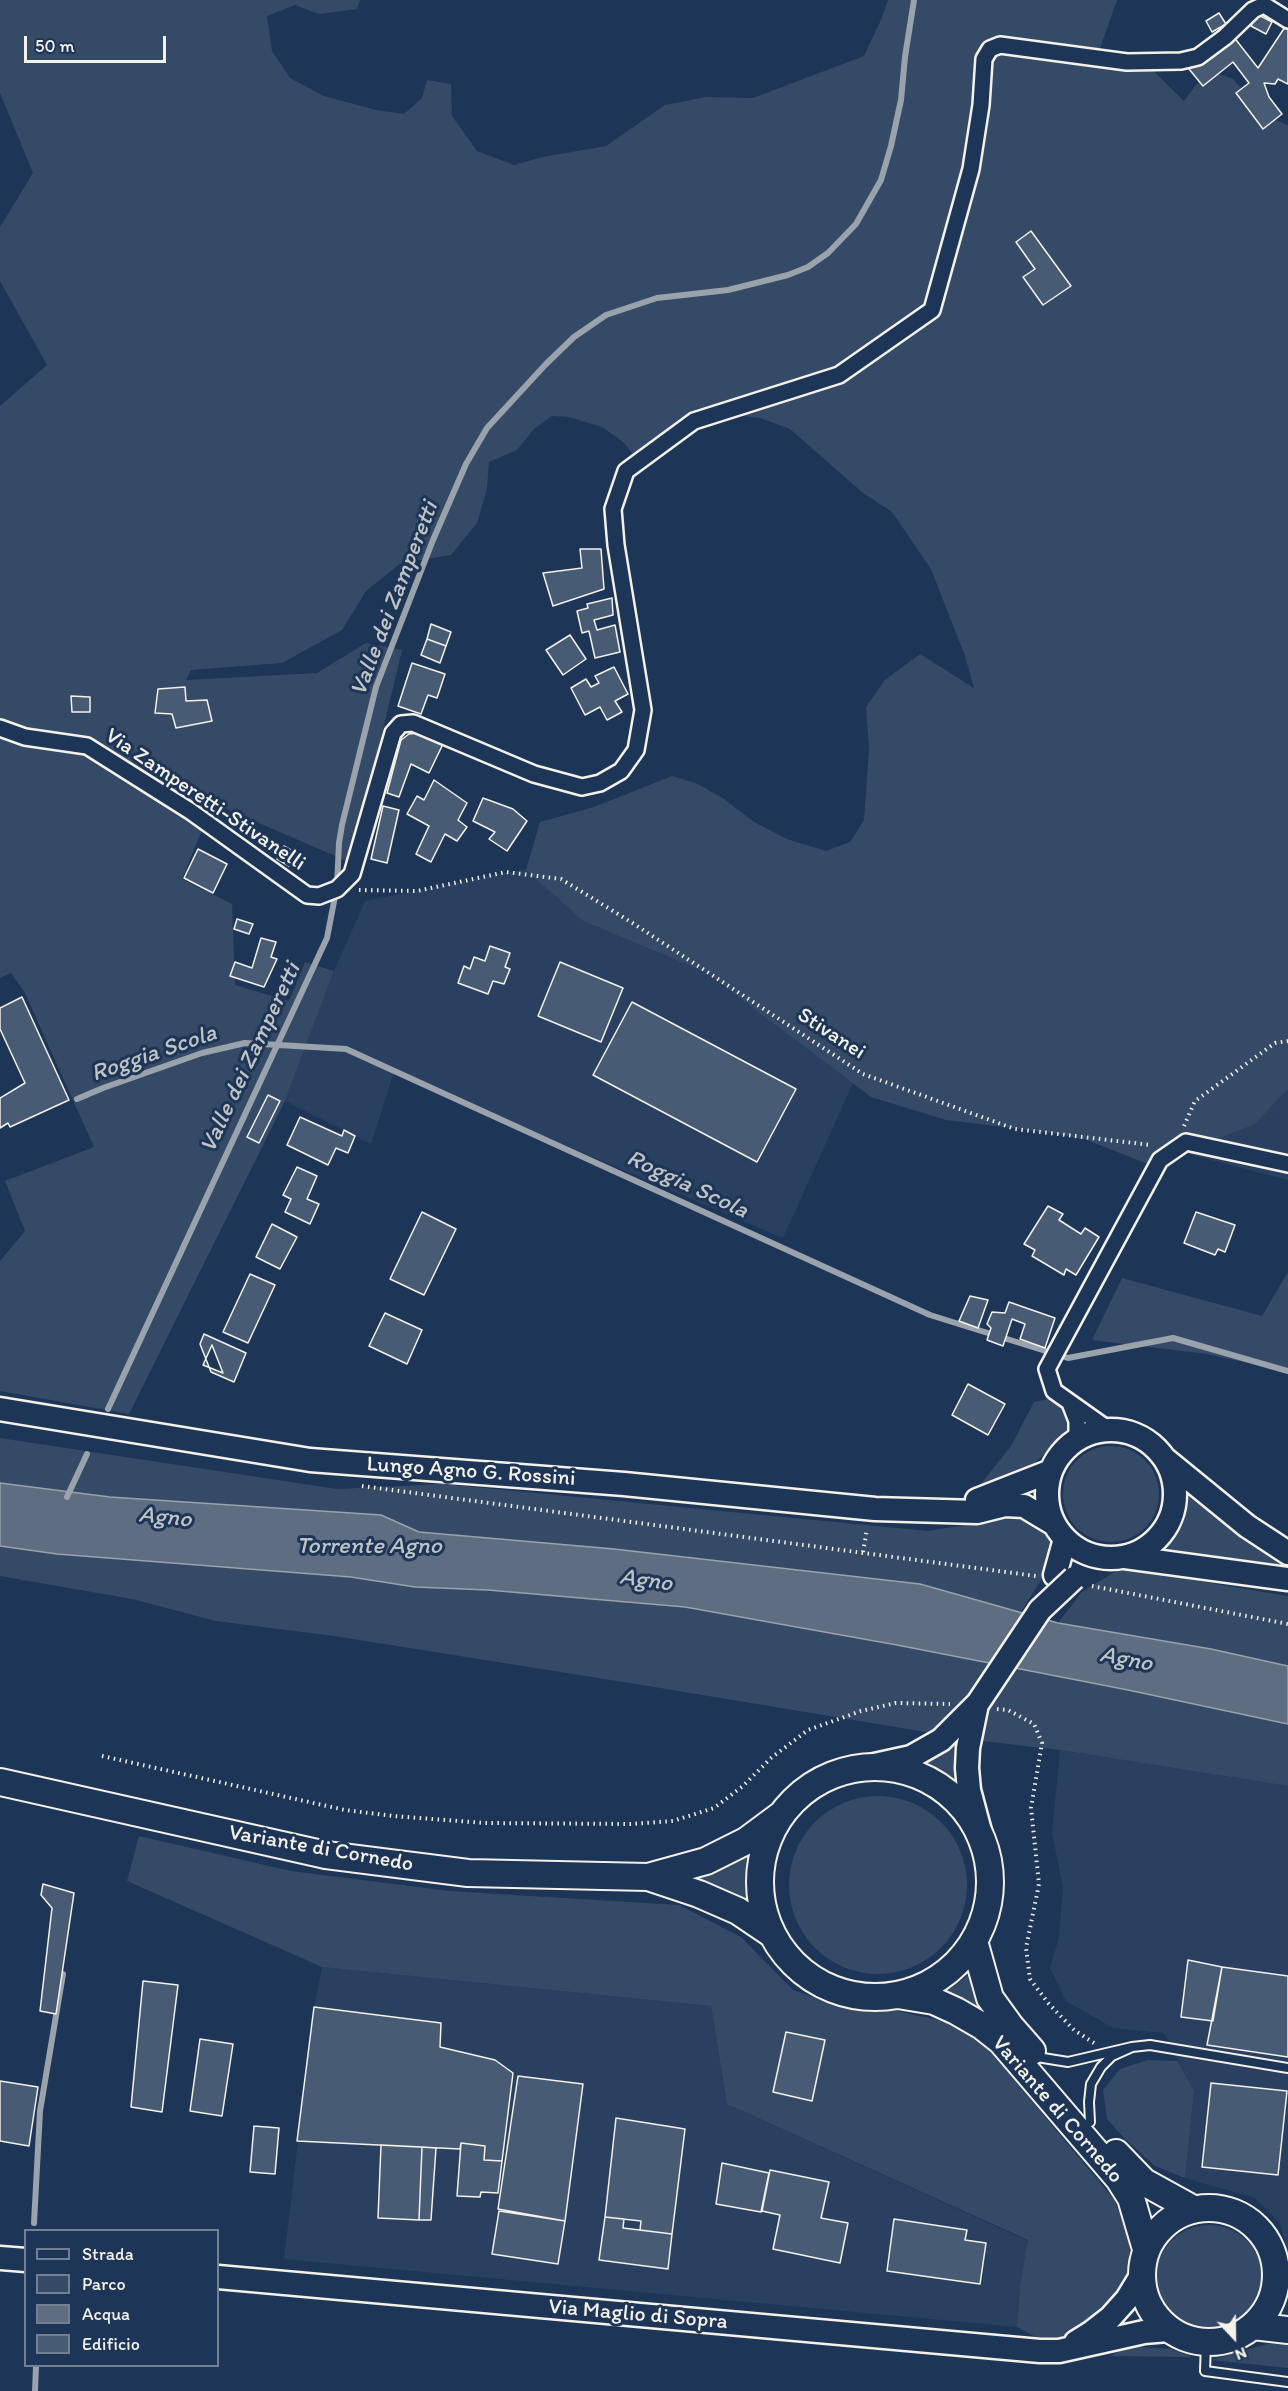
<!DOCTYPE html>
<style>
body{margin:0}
#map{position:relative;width:1288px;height:2391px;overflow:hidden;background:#1d3557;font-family:Itim,sans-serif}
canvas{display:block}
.legend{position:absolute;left:24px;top:2229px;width:195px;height:138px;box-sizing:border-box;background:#1d3557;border:2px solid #738091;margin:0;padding:8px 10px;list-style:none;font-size:18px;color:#f4f1e8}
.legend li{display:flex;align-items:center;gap:12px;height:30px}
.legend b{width:30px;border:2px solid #738091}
.north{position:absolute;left:1204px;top:2307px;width:60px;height:60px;-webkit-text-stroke:4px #1d3557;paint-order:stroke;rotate:158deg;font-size:16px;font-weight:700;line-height:24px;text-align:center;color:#f4f1e8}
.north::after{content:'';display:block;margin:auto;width:21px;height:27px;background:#f4f1e8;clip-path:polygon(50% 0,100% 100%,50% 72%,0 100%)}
.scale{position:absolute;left:24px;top:36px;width:142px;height:27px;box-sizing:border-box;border:3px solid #f4f1e8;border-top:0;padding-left:8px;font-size:18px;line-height:21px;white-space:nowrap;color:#f4f1e8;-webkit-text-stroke:4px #1d3557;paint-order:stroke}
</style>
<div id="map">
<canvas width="1288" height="2391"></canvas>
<ul class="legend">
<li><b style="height:8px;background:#1d3557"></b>Strada</li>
<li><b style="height:16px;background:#354a67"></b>Parco</li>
<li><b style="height:16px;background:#5e6d82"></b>Acqua</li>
<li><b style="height:16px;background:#485b74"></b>Edificio</li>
</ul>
<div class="north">N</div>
<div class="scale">50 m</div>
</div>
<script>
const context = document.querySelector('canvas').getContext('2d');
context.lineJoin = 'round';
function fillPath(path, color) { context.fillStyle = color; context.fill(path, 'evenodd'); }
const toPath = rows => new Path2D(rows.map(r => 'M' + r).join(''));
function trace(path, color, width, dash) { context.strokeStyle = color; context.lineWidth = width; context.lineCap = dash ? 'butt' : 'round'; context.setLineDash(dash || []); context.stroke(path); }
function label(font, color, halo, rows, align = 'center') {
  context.font = font + ' Itim,sans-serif'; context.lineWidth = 6; context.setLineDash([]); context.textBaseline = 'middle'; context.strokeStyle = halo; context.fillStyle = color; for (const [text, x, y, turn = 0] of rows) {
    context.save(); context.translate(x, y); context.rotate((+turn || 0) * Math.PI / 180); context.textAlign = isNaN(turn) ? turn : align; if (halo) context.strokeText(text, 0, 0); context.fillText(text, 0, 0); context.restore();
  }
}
const built = toPath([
 [525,869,583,921,707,973,853,1083,783,1238,394,1072,371,1144,285,1101,334,971,365,901],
 [1288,1089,1288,1180,1184,1153,1255,1124],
 [1060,1750,1288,1786,1288,2253,1280,2223,1255,2198,1185,2178,1194,2091,1164,2033,1113,2028,1066,2001,1050,1968,1059,1937,1063,1887,1052,1833],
 [322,1967,711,2006,727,2104,1028,2241,1020,2285,1017,2327,284,2259,314,2007]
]);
const green = toPath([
 [0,0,360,0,357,9,319,14,295,5,267,16,272,51,290,78,324,96,376,110,404,114,422,98,427,80,451,84,452,116,477,151,514,165,543,157,606,146,665,105,706,97,753,98,864,56,881,20,888,0,1117,0,1098,54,1138,56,1184,101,1207,70,1233,79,1266,116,1288,125,1288,1089,1255,1124,1153,1166,1087,1140,1052,1133,946,1120,871,1097,707,973,583,921,526,870,540,822,594,807,672,776,698,784,724,799,754,822,787,839,826,851,850,842,864,820,869,750,866,707,885,680,920,654,974,688,965,656,931,569,892,512,863,493,790,429,760,418,724,414,635,456,622,441,602,427,569,417,552,416,534,429,517,450,489,462,487,489,477,523,451,555,401,563,366,591,342,630,282,663,191,670,186,680,317,673,366,643,402,650,351,863,213,803,182,879,232,904,235,985,289,1001,305,962,334,971,285,1101,129,1414,0,1391,0,1261,25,1231,5,1181,94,1147,25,993,11,973,0,978,0,406,47,365,0,281,0,227,33,173,0,93],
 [1288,1272,1288,1372,1207,1354,1092,1340,1122,1278,1262,1316],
 [1048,1399,1058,1404,1067,1415,1069,1427,1060,1441,1026,1470,976,1490,1011,1446,1034,1402],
 [0,1438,337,1489,443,1484,928,1531,983,1522,1010,1515,1037,1523,1052,1545,1047,1571,1020,1613,920,1584,614,1549,419,1532,381,1515,110,1497,0,1483],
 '1063 1494a48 48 0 1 1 96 0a48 48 0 1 1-96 0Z',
 [1190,1492,1226,1523,1288,1564,1288,1574,1162,1554,1183,1524],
 [0,1546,57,1554,351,1577,415,1587,488,1590,685,1607,897,1645,1128,1690,1288,1724,1288,1786,1060,1750,965,1739,962,1787,943,1774,923,1766,946,1750,956,1737,636,1684,334,1636,216,1621,132,1599,0,1576],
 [1121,1568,1288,1596,1288,1666,1211,1649,1058,1623,1082,1592],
 '789 1885a89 89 0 1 1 178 0a89 89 0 1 1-178 0Z',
 [139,1836,291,1871,449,1891,679,1905,741,1937,793,1990,851,2010,897,2011,947,2022,984,2044,1113,2198,1130,2236,1129,2262,1125,2282,1113,2307,1090,2328,1066,2337,1043,2341,1017,2327,1020,2285,1028,2240,727,2104,711,2006,322,1967,127,1881],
 [751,1853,745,1883,752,1912,680,1882,719,1869],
 [973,1971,996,2026,937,1996,956,1985],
 [1148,2060,1178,2061,1194,2091,1185,2178,1155,2166,1125,2139,1107,2119,1103,2090,1120,2069],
 '1156 2278a53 53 0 1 1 106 0a53 53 0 1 1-106 0Z',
 [1267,2344,1288,2344,1288,2368,1211,2360],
 [1139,2347,1171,2349,1192,2357,1111,2356,1122,2349]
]);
const water = toPath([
 [0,1483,110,1497,381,1515,419,1532,614,1549,920,1584,1058,1623,1211,1649,1288,1666,1288,1724,1128,1690,897,1645,685,1607,488,1590,415,1587,351,1577,57,1554,0,1546,0,1483]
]);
const stream = toPath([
 [77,1099,103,1088,202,1053,245,1043,346,1049,930,1315,1068,1358,1173,1338,1288,1371],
 [108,1409,327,938,337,886,339,843,342,825,376,687,433,540,466,464,487,428,546,364,574,337,606,315,657,298,728,290,788,275,808,267,828,253,856,224,881,180,891,146,901,100,905,57,914,0],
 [67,1497,87,1454],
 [34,2223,40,2111,63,1974],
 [35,2391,36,2366]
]);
const building = toPath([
 [1219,13,1226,24,1212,32,1206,21,1219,13],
 [1257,14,1272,22,1266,34,1251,26,1257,14],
 [1285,27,1288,29,1288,84,1278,79,1275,84,1264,83,1269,97,1282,114,1263,129,1236,93,1249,83,1233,62,1203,86,1189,69,1233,36,1258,68,1285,27],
 [1031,231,1071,286,1043,305,1023,277,1035,269,1016,242,1031,231],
 [580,549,601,549,604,589,553,606,543,573,582,568,580,549],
 [612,598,613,615,594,620,597,630,615,625,620,652,595,658,589,631,582,633,577,611,588,608,587,604,612,598],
 [431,624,451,632,446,646,427,639,431,624],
 [570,635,586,659,563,675,546,650,570,635],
 [427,639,446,646,440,663,421,655,427,639],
 [412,663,445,674,437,698,428,695,421,714,398,706,412,663],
 [614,667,628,694,615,701,622,712,607,720,600,707,585,715,571,688,586,679,591,687,599,683,595,676,614,667],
 [185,687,186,701,207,700,212,721,176,728,172,714,155,713,158,689,185,687],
 [71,696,90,697,90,712,72,712,71,696],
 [418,733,443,744,429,773,411,764,399,797,387,793,401,740,409,734,418,733],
 [434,780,467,803,458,820,467,827,457,841,445,834,431,862,416,854,429,826,407,814,417,796,424,800,434,780],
 [483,798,513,809,527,821,507,851,489,839,495,832,473,821,483,798],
 [383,806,399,810,387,863,371,859,383,806],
 [284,846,296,853,289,866,277,859,284,846],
 [198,849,227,864,213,893,184,878,198,849],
 [237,919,253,924,249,934,234,929,237,919],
 [261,938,276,942,271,957,277,959,264,987,230,976,235,962,252,968,261,938],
 [490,946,510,953,505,967,510,969,504,984,493,981,488,994,458,983,464,966,470,969,474,957,485,961,490,946],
 [560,962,623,988,601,1042,538,1016,560,962],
 [22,997,69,1100,10,1127,8,1123,0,1128,0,1098,25,1083,0,1029,0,1008,22,997],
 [632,1002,796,1089,757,1162,593,1075,632,1002],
 [268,1095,280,1101,259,1143,247,1137,268,1095],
 [300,1117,342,1136,344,1130,355,1136,348,1153,336,1148,328,1165,287,1145,300,1117],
 [297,1167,317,1176,307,1199,319,1204,310,1224,285,1212,291,1199,283,1195,297,1167],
 [1048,1206,1063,1214,1059,1220,1081,1234,1085,1228,1099,1237,1076,1275,1066,1269,1064,1275,1032,1256,1035,1250,1024,1244,1048,1206],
 [422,1212,456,1229,424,1295,390,1279,422,1212],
 [1196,1212,1235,1225,1225,1252,1218,1249,1215,1255,1184,1243,1196,1212],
 [272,1224,297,1237,280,1269,256,1257,272,1224],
 [250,1274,275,1285,248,1343,223,1332,250,1274],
 [970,1296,988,1300,978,1328,959,1321,970,1296],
 [1009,1302,1055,1318,1045,1348,1020,1339,1025,1324,1012,1319,1003,1346,987,1340,991,1328,987,1324,992,1312,1005,1313,1009,1302],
 [385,1313,422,1330,407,1364,369,1346,385,1313],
 [204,1334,246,1353,234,1382,211,1372,200,1344,204,1334],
 [212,1345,223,1373,203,1365,212,1345],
 [968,1384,1005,1404,988,1435,952,1415,968,1384],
 [43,1884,74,1893,56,2014,40,2011,52,1908,41,1895,43,1884],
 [1188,1960,1222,1967,1213,2021,1181,2017,1188,1960],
 [1222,1967,1288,1976,1288,2057,1207,2045,1222,1967],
 [143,1981,178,1985,162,2112,131,2107,143,1981],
 [314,2007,441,2023,440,2047,495,2060,513,2073,502,2161,484,2160,485,2146,461,2143,460,2149,297,2141,314,2007],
 [786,2032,825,2040,812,2101,773,2092,786,2032],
 [200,2039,233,2044,222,2116,190,2111,200,2039],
 [518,2076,583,2084,565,2221,498,2209,518,2076],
 [0,2081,38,2087,29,2146,0,2141,0,2081],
 [1211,2083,1287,2091,1278,2175,1202,2167,1211,2083],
 [616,2118,685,2129,672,2234,640,2230,641,2221,605,2217,616,2118],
 [254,2126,279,2128,275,2174,250,2172,254,2126],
 [461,2143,485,2146,484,2160,502,2161,498,2193,481,2192,480,2197,457,2196,461,2143],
 [381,2145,422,2147,419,2220,378,2218,381,2145],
 [422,2147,436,2148,431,2220,419,2220,422,2147],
 [722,2163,769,2173,761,2212,716,2204,722,2163],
 [770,2170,829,2182,821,2218,848,2223,840,2263,773,2249,780,2215,762,2211,770,2170],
 [499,2211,565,2221,558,2264,492,2254,499,2211],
 [605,2217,624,2219,623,2228,672,2234,668,2269,599,2260,605,2217],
 [894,2219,967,2230,965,2240,986,2243,980,2284,887,2271,894,2219]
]);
const path = toPath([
 [359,890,417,891,506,872,561,879,631,922,863,1074,1015,1129,1151,1145],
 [1184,1126,1195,1101,1275,1043,1288,1041],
 [362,1486,1036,1576],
 [863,1552,867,1529],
 [1092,1586,1288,1624],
 [997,1709,1008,1710,1034,1724,1042,1743,1031,1808,1039,1884,1026,1948,1030,1979,1049,2004,1074,2030,1094,2043],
 [102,1756,345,1810,393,1816,485,1823,631,1824,673,1821,714,1808,743,1786,771,1758,808,1730,861,1711,896,1703,950,1704]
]);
const lane = toPath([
 [1132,2047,1150,2045,1288,2068],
 [1037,2057,1068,2062,1132,2047,1112,2056,1101,2067,1091,2084,1089,2102,1090,2122],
 [1206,2343,1205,2371,1288,2382]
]);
const street = toPath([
 [0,728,25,737,87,746,190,811,307,895,319,896,337,889,352,874,393,733,401,724,413,723,534,774,582,787,600,783,621,771,636,750,643,710,616,545,613,509,626,471,694,421,839,375,932,310,971,169,981,105,984,59,990,49,1000,45,1127,62,1181,61,1198,57,1225,37,1253,10,1264,5,1288,20],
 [1070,1403,1077,1421,1077,1434,1072,1443],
 [1109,1430,1054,1391,1047,1369,1160,1160,1186,1142,1288,1164]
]);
const secondary = toPath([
 [0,1409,310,1460,624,1484,875,1509,977,1512,1005,1505,1024,1506,1054,1524],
 '1047 1494a64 64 0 1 1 128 0a64 64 0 1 1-128 0Z',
 [1165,1459,1247,1526,1288,1553],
 [977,1500,1051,1471],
 [1125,1557,1288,1579],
 [1055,1575,1065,1539],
 [977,1704,968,1748,967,1768,969,1790,981,1835],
 [870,1766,911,1757,941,1740,978,1703,1040,1610],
 [0,2258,26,2260],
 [218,2277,1040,2351,1059,2351,1144,2332,1168,2330],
 [1076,2342,1092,2332,1110,2318,1127,2299,1141,2276]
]);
const primary = toPath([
 '760 1882a115 115 0 1 1 230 0a115 115 0 1 1-230 0Z',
 [0,1782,326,1855,468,1873,648,1877,706,1861,746,1841,781,1815],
 [648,1877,699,1894,738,1911,772,1934],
 [974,1941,990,1998,1011,2027,1032,2051],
 [898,1995,934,2001,956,2011,982,2026,1001,2041,1119,2179,1131,2198,1146,2249],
 [1116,2153,1144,2182,1193,2209],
 '1142 2275a67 67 0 1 1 134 0a67 67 0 1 1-134 0Z',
 [1253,2326,1288,2330]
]);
const secondaryBridge = toPath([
 [1040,1610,1074,1578]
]);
const streetNames = [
 ["Via Zamperetti-Stivanelli",205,800,34],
 ["Stivanei",831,1034,33],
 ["Lungo Agno G. Rossini",471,1472,4],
 ["Variante di Cornedo",321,1849,10],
 ["Variante di Cornedo",1057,2110,49],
 ["Via Maglio di Sopra",638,2315,5]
];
const waterNames = [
 ["Valle dei Zamperetti",395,599,-69],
 ["Roggia Scola",154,1054,-19],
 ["Valle dei Zamperetti",251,1058,-65],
 ["Roggia Scola",687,1185,25],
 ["Agno",165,1518,6],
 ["Torrente Agno",369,1547],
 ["Agno",646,1581,8],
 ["Agno",1126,1660,11]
];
fillPath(built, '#2a4060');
fillPath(green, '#354a67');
fillPath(water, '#5e6d82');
trace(water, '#9aa2ab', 1.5);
trace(stream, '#9aa2ab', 6);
fillPath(building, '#485b74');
trace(building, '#f4f1e8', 1.5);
trace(lane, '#f4f1e8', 12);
trace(street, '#f4f1e8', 20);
trace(secondary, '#f4f1e8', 27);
trace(primary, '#f4f1e8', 30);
trace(path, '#f4f1e8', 4, [1.5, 4.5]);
trace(lane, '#1d3557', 8);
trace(street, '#1d3557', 15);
trace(secondary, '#1d3557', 22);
trace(primary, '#1d3557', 26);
trace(secondaryBridge, '#f4f1e8', 27, []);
trace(secondaryBridge, '#1d3557', 22);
label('22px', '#f4f1e8', '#1d3557', streetNames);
label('italic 24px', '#c0c3c4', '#1d3557', waterNames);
</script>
